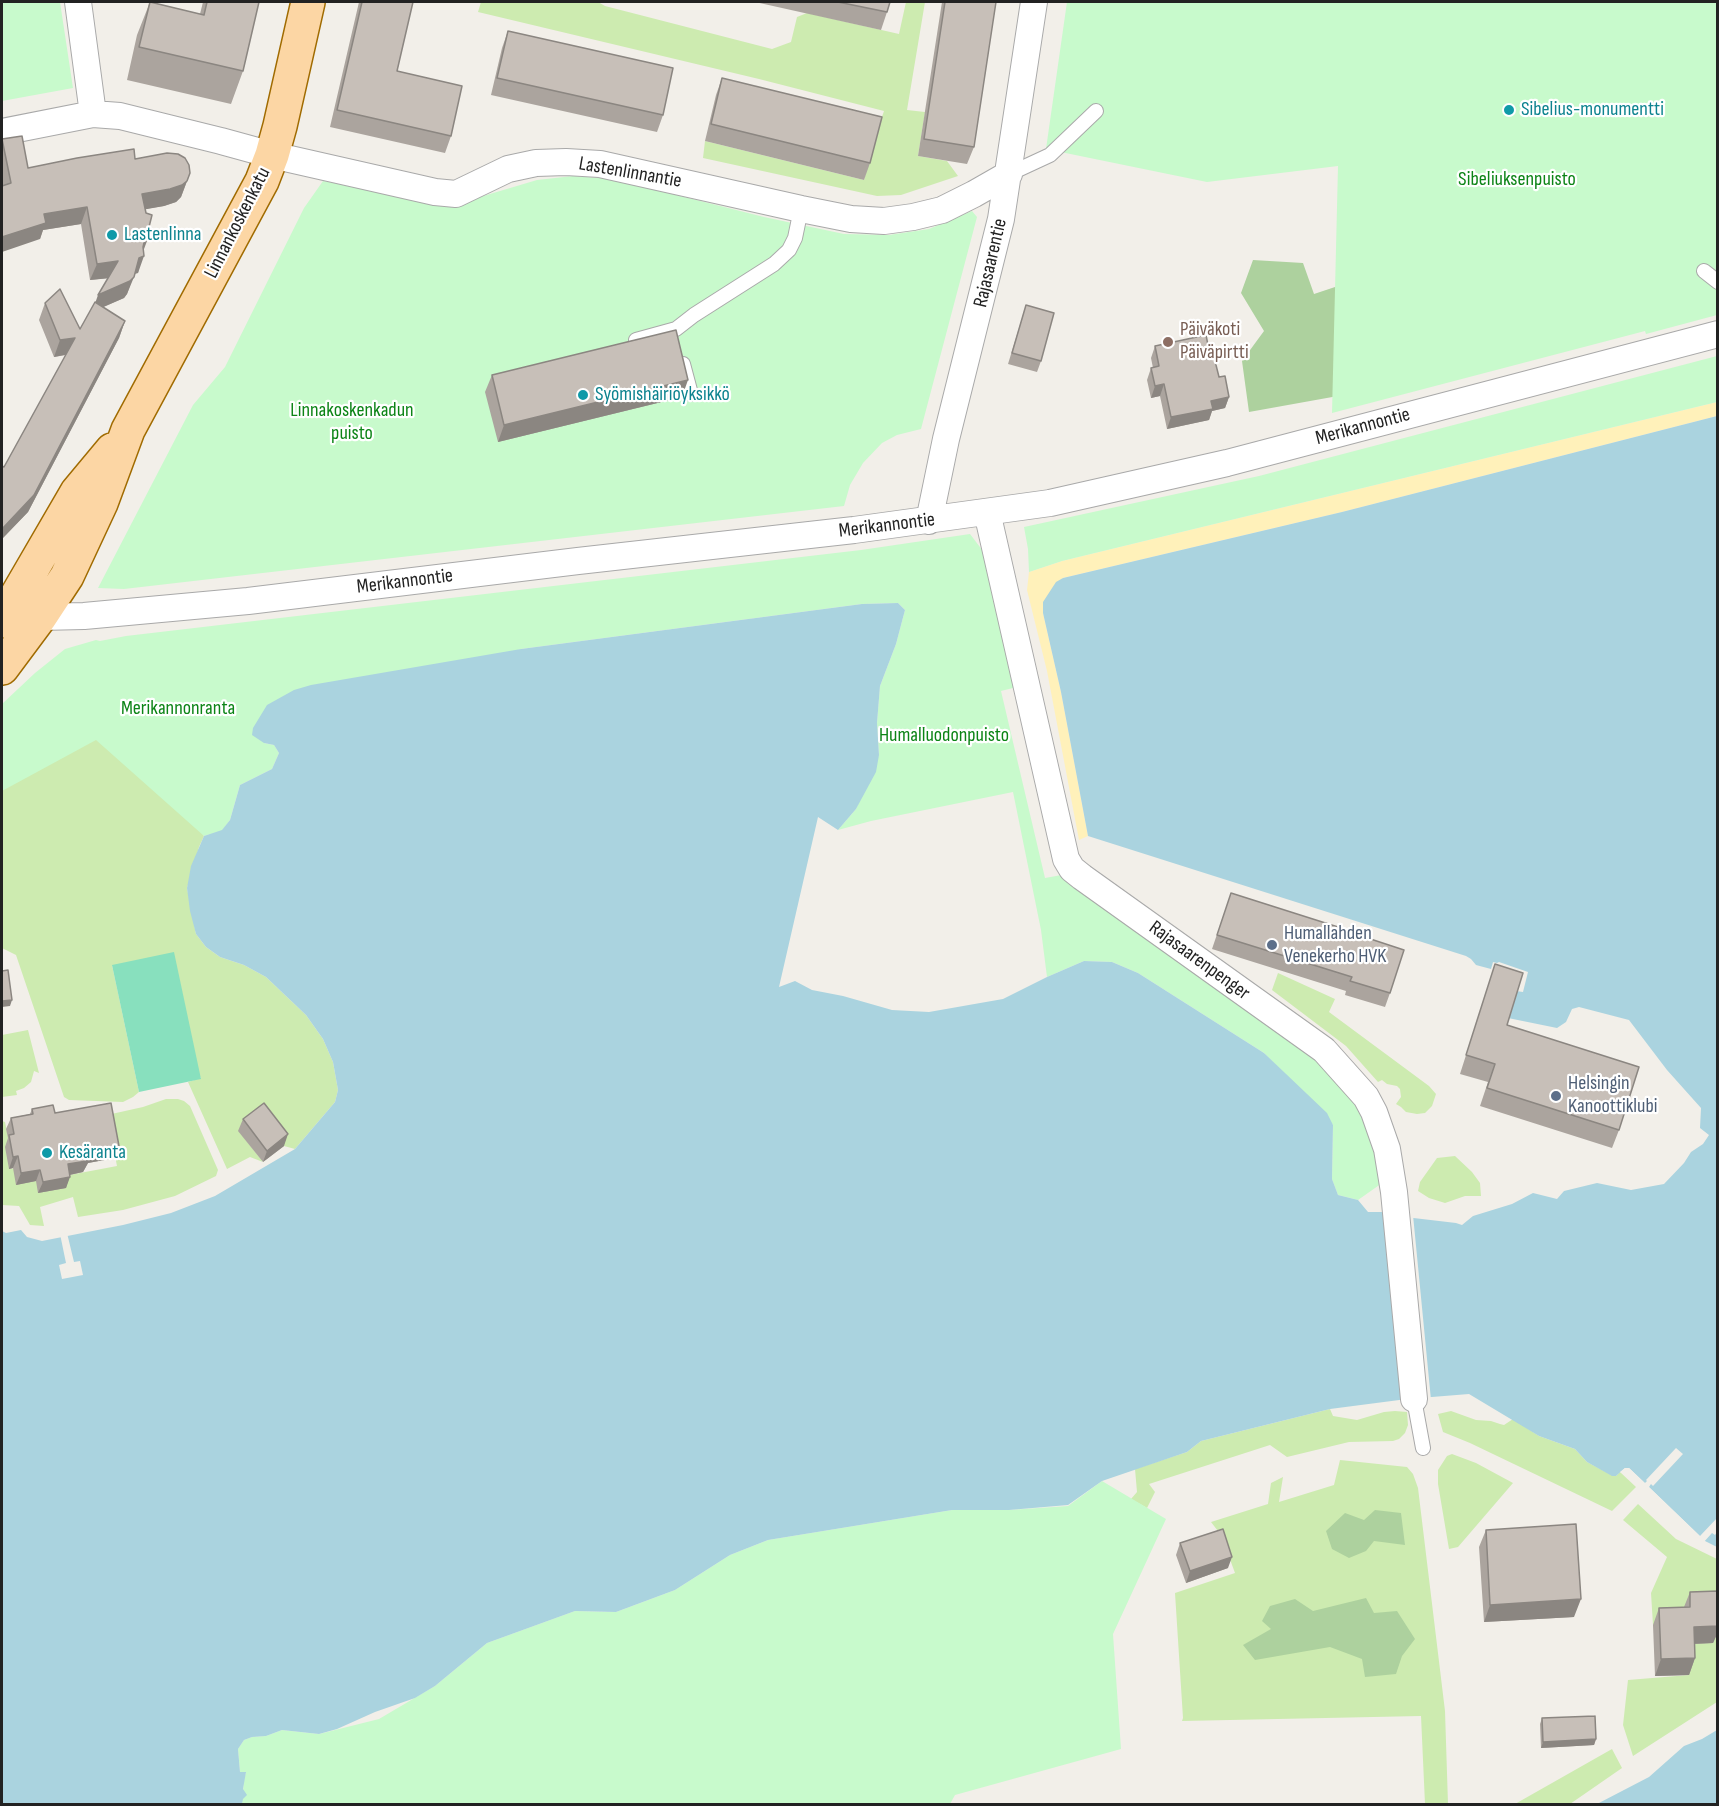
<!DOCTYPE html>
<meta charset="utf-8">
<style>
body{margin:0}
#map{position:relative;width:1719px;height:1806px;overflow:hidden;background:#f2efe9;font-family:"Sofia Sans Condensed",sans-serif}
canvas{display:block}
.frame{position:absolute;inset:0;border:3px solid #222;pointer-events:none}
</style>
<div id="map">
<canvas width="1719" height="1806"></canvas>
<div class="frame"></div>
</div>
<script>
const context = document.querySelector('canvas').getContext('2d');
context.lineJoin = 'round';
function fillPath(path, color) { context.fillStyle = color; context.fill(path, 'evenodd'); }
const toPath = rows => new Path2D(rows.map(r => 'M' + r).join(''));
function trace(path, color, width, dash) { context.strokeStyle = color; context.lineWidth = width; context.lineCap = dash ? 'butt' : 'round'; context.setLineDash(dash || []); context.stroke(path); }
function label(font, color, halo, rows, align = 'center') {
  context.font = font + ' "Sofia Sans Condensed",sans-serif'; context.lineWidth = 4.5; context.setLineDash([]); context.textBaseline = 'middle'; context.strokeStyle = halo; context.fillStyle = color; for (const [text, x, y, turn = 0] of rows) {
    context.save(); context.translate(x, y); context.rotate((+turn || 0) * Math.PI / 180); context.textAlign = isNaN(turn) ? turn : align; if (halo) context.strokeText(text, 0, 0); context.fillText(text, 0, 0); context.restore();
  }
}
const grass = toPath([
 [481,2,598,2,605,6,772,49,791,42,797,17,807,13,899,34,906,2,925,2,907,110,925,112,918,156,947,161,958,176,901,195,877,196,703,158,705,141,864,180,876,134,884,111,759,79,478,12],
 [95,665,204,836,199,847,187,888,196,934,206,947,220,957,244,965,266,977,306,1015,323,1039,333,1062,338,1090,335,1102,295,1149,284,1146,259,1114,239,1131,263,1162,250,1157,227,1169,188,1082,201,1078,112,965,139,1092,133,1097,123,1102,69,1100,64,1097,16,955,2,948,2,780],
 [1278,973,1335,999,1329,1012,1429,1086,1436,1094,1432,1106,1425,1113,1417,1114,1406,1112,1401,1107,1396,1104,1401,1097,1400,1089,1397,1086,1387,1084,1382,1080,1378,1082,1346,1046,1272,990],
 [28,1030,39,1073,34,1071,31,1082,24,1088,16,1091,17,1095,2,1097,2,1035],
 [166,1099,178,1099,184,1101,190,1106,218,1170,216,1176,175,1196,123,1210,78,1217,73,1197,40,1207,44,1226,30,1225,19,1206,2,1205,2,1121,5,1122,10,1146,9,1168,64,1176,117,1166,107,1115,143,1107],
 [1455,1156,1472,1172,1480,1183,1481,1196,1465,1196,1445,1203,1429,1198,1418,1191,1420,1182,1437,1158],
 [1330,1409,1333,1416,1357,1420,1384,1412,1395,1411,1407,1412,1408,1425,1405,1433,1399,1439,1393,1441,1349,1442,1287,1457,1270,1445,1149,1484,1155,1492,1147,1508,1131,1499,1137,1492,1135,1469,1187,1452,1201,1441],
 [1451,1411,1476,1420,1491,1421,1500,1424,1504,1425,1513,1419,1539,1436,1575,1449,1587,1462,1604,1471,1616,1476,1620,1472,1636,1487,1612,1511,1470,1443,1443,1432,1438,1414],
 [1452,1454,1476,1463,1513,1483,1458,1547,1449,1549,1438,1484,1438,1470,1447,1456],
 [1340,1460,1407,1467,1413,1474,1418,1488,1445,1711,1448,1804,1425,1804,1421,1716,1182,1721,1183,1718,1175,1593,1235,1573,1221,1535,1211,1522,1268,1504,1271,1483,1283,1477,1279,1502,1334,1485],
 [1638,1504,1676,1539,1717,1559,1717,1608,1653,1625,1651,1593,1667,1557,1623,1520],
 [1717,1620,1717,1702,1633,1756,1623,1725,1628,1680,1689,1675,1688,1644],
 [1612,1749,1622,1768,1570,1804,1515,1804]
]);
const forest = toPath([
 [1253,260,1303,263,1314,294,1353,281,1349,394,1249,412,1242,361,1264,331,1241,293],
 [1375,1510,1401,1513,1405,1545,1374,1541,1366,1551,1349,1558,1332,1549,1326,1531,1345,1513,1364,1520],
 [1366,1598,1374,1613,1397,1611,1415,1639,1402,1656,1396,1674,1365,1677,1362,1659,1330,1647,1255,1660,1243,1645,1271,1629,1262,1621,1270,1606,1295,1599,1313,1611]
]);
const sand = toPath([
 [1717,402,1717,416,1342,512,1063,578,1043,613,1061,692,1088,836,1079,840,1047,671,1027,590,1029,572,1062,561]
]);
const park = toPath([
 [2,2,60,2,73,88,2,101],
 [1067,2,1717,2,1717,315,1646,334,1645,331,1332,413,1338,166,1207,182,1046,149],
 [573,176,613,179,764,217,844,234,889,235,929,229,972,211,977,217,921,429,897,435,882,443,863,463,850,485,844,506,124,589,98,588,193,405,225,367,304,208,323,181,453,205,537,180],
 [1717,356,1717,402,1062,561,1029,572,1028,549,1024,527,1259,476],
 [970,534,986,555,1017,687,1001,691,1045,878,1067,874,1320,1060,1342,1083,1364,1116,1385,1181,1358,1200,1338,1195,1332,1179,1333,1125,1264,1053,1138,973,1112,962,1084,961,1047,977,1041,930,1013,792,871,821,838,830,856,809,879,755,877,723,880,686,896,644,905,610,898,603,862,604,521,649,264,743,274,745,279,753,272,769,240,785,230,820,222,831,204,836,96,740,2,791,2,704,35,673,65,649,96,640,100,641,126,636,861,550],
 [1102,1481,1166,1519,1113,1634,1121,1749,955,1795,950,1804,242,1804,244,1778,246,1773,240,1772,238,1749,244,1740,252,1737,266,1736,282,1730,319,1734,379,1719,435,1686,487,1643,575,1611,616,1612,675,1590,730,1555,768,1540,952,1510,1009,1510,1068,1506]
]);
const pitch = toPath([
 [174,952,201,1079,139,1092,112,965]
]);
const water = toPath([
 [1717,416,1717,1547,1705,1541,1629,1468,1625,1468,1616,1476,1612,1476,1587,1462,1575,1449,1539,1436,1469,1394,1407,1399,1330,1409,1201,1441,1187,1452,1102,1481,1068,1505,1009,1510,952,1510,768,1540,730,1555,675,1590,616,1612,575,1611,487,1643,435,1686,415,1698,375,1712,337,1729,319,1734,282,1730,266,1736,252,1737,244,1740,238,1749,240,1772,246,1772,243,1789,247,1795,243,1799,242,1804,2,1804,2,1231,6,1233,21,1230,27,1237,42,1241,123,1225,171,1213,215,1196,295,1149,335,1102,338,1090,333,1062,323,1039,306,1015,266,977,244,965,220,957,206,947,196,934,190,911,187,888,191,866,204,836,222,830,230,820,240,785,272,769,279,753,274,745,264,743,252,735,253,728,267,705,294,690,311,685,521,649,862,604,898,603,905,610,896,644,880,686,877,723,879,755,876,772,856,809,838,830,818,817,779,987,795,981,812,990,843,996,892,1010,929,1012,1003,999,1047,977,1084,961,1112,962,1138,973,1264,1053,1327,1113,1333,1125,1332,1179,1338,1195,1358,1200,1368,1212,1389,1212,1405,1217,1456,1223,1462,1225,1473,1216,1512,1204,1533,1193,1557,1199,1564,1191,1597,1183,1631,1190,1664,1184,1684,1163,1691,1152,1703,1144,1709,1135,1700,1128,1701,1108,1667,1070,1629,1020,1579,1007,1572,1009,1566,1022,1557,1028,1508,1018,1516,991,1523,992,1528,972,1499,962,1497,963,1493,962,1491,969,1476,965,1471,959,1466,956,1088,836,1061,692,1043,613,1043,602,1056,582,1063,578,1342,512],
 [1717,1730,1717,1804,1597,1804,1649,1777,1684,1746,1702,1739]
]);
const pier = toPath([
 [1405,1214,1413,1215,1431,1400,1406,1402],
 [67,1233,74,1262,80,1261,83,1275,62,1279,59,1265,66,1263,60,1234],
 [1676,1448,1683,1454,1653,1486,1651,1484,1649,1487,1700,1536,1717,1518,1717,1532,1715,1535,1712,1533,1703,1543,1628,1471,1623,1474,1620,1472,1625,1468,1629,1468,1645,1483,1647,1481,1646,1480]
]);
const service = toPath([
 [1009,174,1050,155,1096,111],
 [1704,271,1718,282],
 [636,340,676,329,694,315,774,264,789,250,795,238,801,209],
 [683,364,691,394],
 [1414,1399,1423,1448]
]);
const minor = toPath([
 [78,2,93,114],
 [2,132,93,114,120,116,221,141,272,155,435,192,456,194,508,169,536,163,566,162,600,164,801,209,851,219,884,221,913,217,942,210,974,194,1009,174],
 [987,512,1066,859,1072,869,1082,877,1324,1050,1366,1097,1374,1112,1387,1149,1394,1192,1414,1399],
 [929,521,946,439,1001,219,1034,2],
 [28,611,40,617,84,616,248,601,578,561,854,530,1050,503,1227,463,1718,334]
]);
const primary = toPath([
 [2,621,77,492,112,450],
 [2,668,40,617,67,576,101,503,128,430,262,181,272,155,280,126,308,2]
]);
const wall = toPath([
 [150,2,200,14,203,2,259,2,243,71,231,104,127,80,137,35],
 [359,2,413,2,397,71,451,136,445,153,330,127],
 [755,2,890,2,887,12,881,30],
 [942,2,996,2,974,147,967,164,918,156],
 [508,31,663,115,657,132,491,95,502,48],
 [722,78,870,163,864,180,705,141,716,95],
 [2,139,28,168,135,159,190,173,181,197,176,202,164,206,145,209,149,227,138,273,134,274,127,294,124,298,103,307,125,321,119,338,28,512,2,539,2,466,4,467,66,355,54,357,39,320,45,303,80,329,96,303,108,278,90,280,81,224,43,230,40,239,2,186],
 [1026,305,1041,361,1037,372,1008,364],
 [1208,345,1219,377,1229,397,1225,408,1212,411,1209,420,1167,429,1160,396,1151,398,1147,380,1151,368,1153,368,1151,358,1155,346],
 [492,375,682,397,498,442,485,392],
 [1231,893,1337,928,1390,993,1385,1007,1345,995,1346,991,1212,949],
 [1495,964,1507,1025,1619,1130,1612,1148,1480,1106,1488,1082,1460,1074],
 [32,1109,55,1113,115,1158,88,1163,83,1172,70,1175,66,1188,38,1193,36,1181,16,1185,13,1168,9,1169,5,1147,8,1138,6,1129,11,1118,30,1114],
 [243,1119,284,1146,263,1162,238,1131],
 [1486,1530,1574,1617,1484,1622,1479,1547],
 [1180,1543,1228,1568,1186,1583,1176,1555],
 [1718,1591,1718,1632,1713,1643,1695,1644,1695,1658,1689,1675,1655,1676,1653,1625,1659,1608,1684,1607,1690,1592],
 [1542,1718,1596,1739,1594,1745,1541,1748,1540,1724]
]);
const shadedWall = toPath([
 [187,181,181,197,176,202,164,206,136,211,142,194],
 [87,207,81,224,43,230,40,239,2,252,2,237,44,214],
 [150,233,144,249,140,251,146,235],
 [144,256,138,273,133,274,139,258],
 [118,261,111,278,90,280,97,264],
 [134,277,127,294,124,298,92,312,98,295],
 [125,321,119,338,28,512,2,539,2,529],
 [75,338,69,354,54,357,60,340],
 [688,380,682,397,498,442,504,425],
 [1164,384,1160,396,1151,398,1155,386],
 [1229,397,1225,408,1212,411,1209,420,1167,429,1171,417,1211,401],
 [12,1000,10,1006,2,1007,2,1001],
 [288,1134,284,1146,263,1162,267,1151],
 [119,1146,115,1158,88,1163,83,1172,64,1176,68,1164,87,1156,90,1152],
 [18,1156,13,1168,9,1169,13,1157],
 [40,1170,36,1181,16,1185,21,1173],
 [70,1177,66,1188,38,1193,43,1182],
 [1232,1557,1228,1568,1186,1583,1190,1571],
 [1581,1599,1574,1617,1484,1622,1490,1605],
 [1718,1626,1718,1632,1713,1643,1688,1644,1694,1627],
 [1695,1658,1689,1675,1655,1676,1661,1659],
 [1596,1739,1594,1745,1541,1748,1543,1742]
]);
const building = toPath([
 [150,2,204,15,207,2,259,2,243,71,139,47,150,2],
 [362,2,413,2,397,71,462,86,451,136,337,110,362,2],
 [838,2,890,2,887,12,838,2],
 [945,2,996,2,974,147,924,139,945,2],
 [508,31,673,68,663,115,497,78,508,31],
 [722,78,882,117,870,163,711,124,722,78],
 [22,136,28,168,77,158,134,149,135,159,167,153,178,154,185,158,189,165,190,173,187,181,182,185,170,189,142,194,146,213,152,215,149,227,150,233,146,235,143,247,144,256,139,258,134,277,130,281,98,295,118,261,97,264,87,207,44,214,46,223,2,237,2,186,11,183,2,139,22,136],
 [60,289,80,329,95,302,125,321,34,495,2,529,2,466,4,467,75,338,60,340,45,303,60,289],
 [1026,305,1054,313,1041,361,1012,353,1026,305],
 [676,330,688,380,504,425,492,375,676,330],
 [1206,335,1208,345,1211,345,1219,377,1225,376,1229,397,1211,401,1213,409,1171,417,1164,384,1155,386,1151,368,1159,366,1155,346,1206,335],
 [1231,893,1338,927,1337,928,1404,950,1390,993,1350,981,1352,977,1217,935,1231,893],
 [1495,964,1523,973,1507,1025,1639,1067,1619,1130,1487,1088,1495,1064,1466,1055,1495,964],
 [8,970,12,1000,2,1001,2,971,8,970],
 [111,1103,119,1146,90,1152,91,1156,87,1156,87,1161,68,1164,70,1177,43,1182,40,1170,21,1173,18,1156,13,1157,9,1135,14,1134,11,1118,33,1114,32,1109,53,1105,55,1113,111,1103],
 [264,1103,288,1134,267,1151,243,1119,264,1103],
 [1576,1524,1581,1599,1490,1605,1486,1530,1576,1524],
 [1223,1529,1232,1557,1190,1571,1180,1543,1223,1529],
 [1718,1591,1718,1626,1694,1627,1695,1658,1661,1659,1659,1608,1690,1607,1690,1592,1718,1591],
 [1595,1716,1596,1739,1543,1742,1542,1718,1595,1716]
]);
const markers = [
 [1509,110,6,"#0f9aa8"],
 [112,235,6,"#0f9aa8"],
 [1168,342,6,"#8d6e63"],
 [583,395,6,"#0f9aa8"],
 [1272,945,6,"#5c6f8a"],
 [1556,1096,6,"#5c6f8a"],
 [47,1153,6,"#0f9aa8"]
];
const cultureNames = [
 ["Sibelius-monumentti",1521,110],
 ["Lastenlinna",124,235],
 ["Syömishäiriöyksikkö",595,395],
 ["Kesäranta",59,1153]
];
const streetNames = [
 ["Lastenlinnantie",630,173,10],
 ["Linnankoskenkatu",238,223,-63],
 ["Rajasaarentie",991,263,-77],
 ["Merikannontie",1363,427,-15],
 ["Merikannontie",887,526,-7],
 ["Merikannontie",405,582,-7],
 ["Rajasaarenpenger",1199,961,36]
];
const parkNames = [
 ["Sibeliuksenpuisto",1517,180],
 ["Linnakoskenkadun",352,411],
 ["puisto",352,434],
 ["Merikannonranta",178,709],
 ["Humalluodonpuisto",944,736]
];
const educationNames = [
 ["Päiväkoti",1180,330],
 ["Päiväpirtti",1180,353]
];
const serviceNames = [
 ["Humallahden",1284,934],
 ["Venekerho HVK",1284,957],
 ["Helsingin",1568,1084],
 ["Kanoottiklubi",1568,1107]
];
fillPath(grass, '#cdebb0');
fillPath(forest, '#add19e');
fillPath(sand, '#fff1ba');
fillPath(park, '#c8facc');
fillPath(pitch, '#88e0be');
fillPath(water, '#aad3df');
fillPath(pier, '#f2efe9');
trace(service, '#a9a9a9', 16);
trace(minor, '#a9a9a9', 28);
trace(primary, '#a06b00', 36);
trace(service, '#fff', 14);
trace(minor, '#fff', 26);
trace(primary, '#fcd6a4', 33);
fillPath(wall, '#aba49e');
fillPath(shadedWall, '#8b8681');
fillPath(building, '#c7bfb8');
trace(building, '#8b8681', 1.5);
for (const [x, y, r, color] of markers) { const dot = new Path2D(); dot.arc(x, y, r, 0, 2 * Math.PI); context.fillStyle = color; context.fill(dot); trace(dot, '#fff', 2); }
label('20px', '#0d838f', '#fff', cultureNames, 'left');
label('20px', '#222', '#fff', streetNames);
label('20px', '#0c8416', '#fff', parkNames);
label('20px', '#785e54', '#fff', educationNames, 'left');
label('20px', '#4e5e75', '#fff', serviceNames, 'left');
</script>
